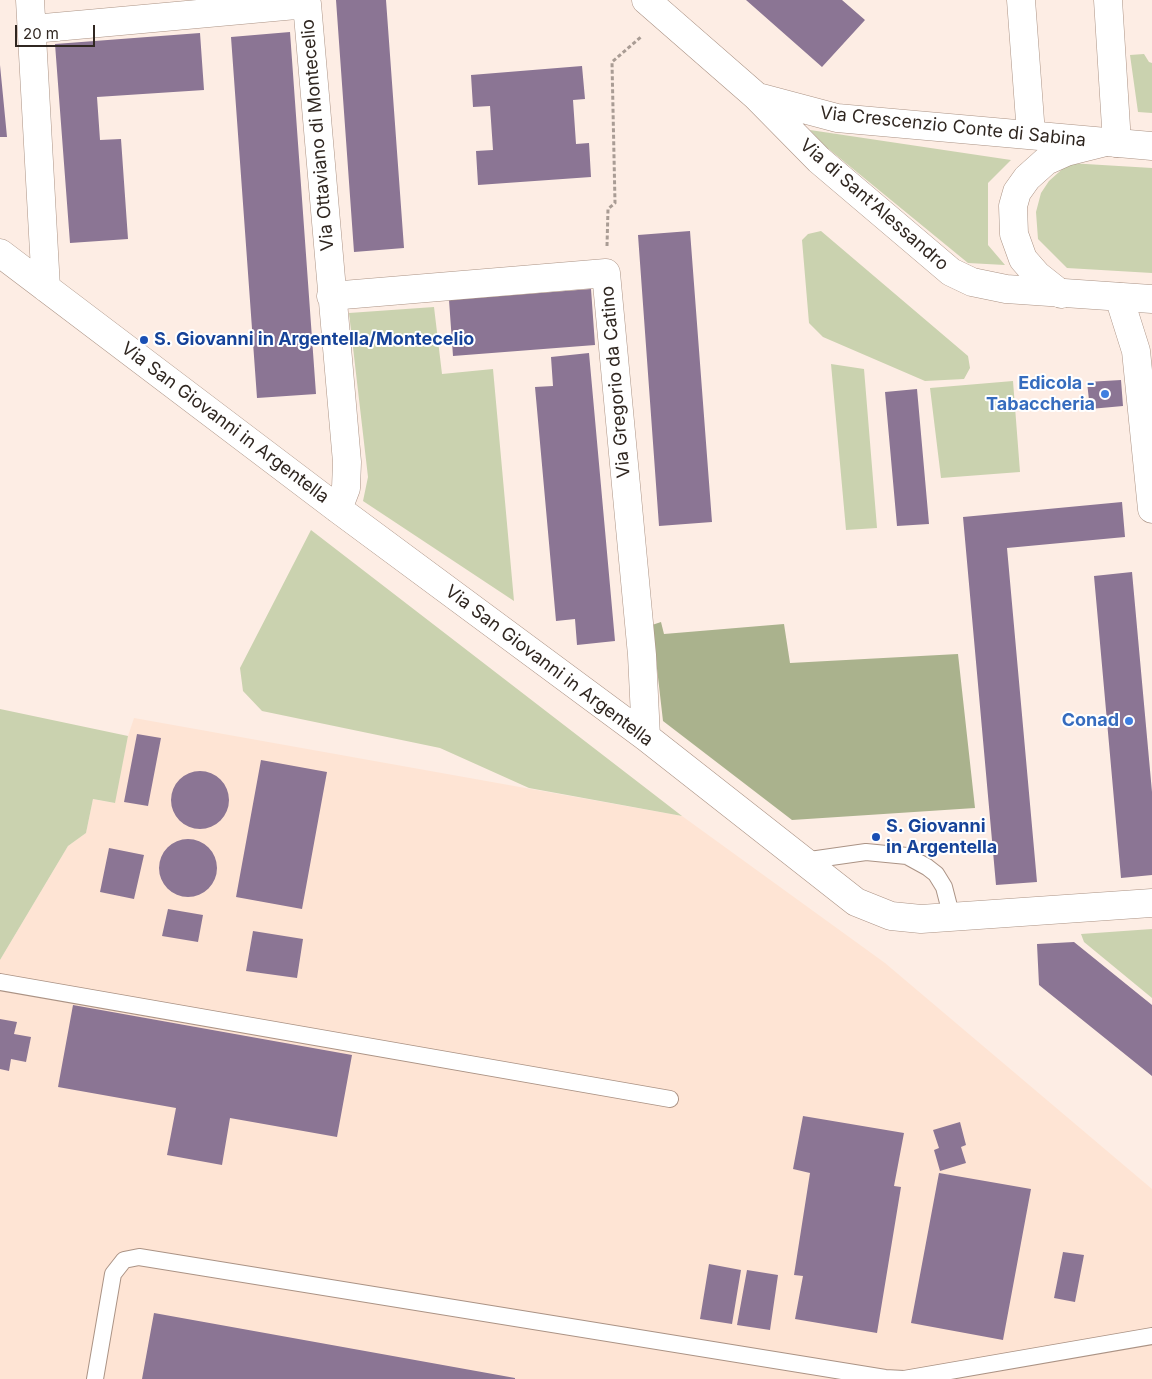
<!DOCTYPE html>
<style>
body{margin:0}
#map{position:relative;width:1152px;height:1379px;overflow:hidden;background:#fdede4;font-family:Inter,sans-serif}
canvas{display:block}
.scale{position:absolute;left:15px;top:25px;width:80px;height:22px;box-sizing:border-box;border:2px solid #302721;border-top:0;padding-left:6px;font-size:15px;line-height:18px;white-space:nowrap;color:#302721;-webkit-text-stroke:4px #fff;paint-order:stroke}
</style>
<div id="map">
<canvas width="1152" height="1379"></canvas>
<div class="scale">20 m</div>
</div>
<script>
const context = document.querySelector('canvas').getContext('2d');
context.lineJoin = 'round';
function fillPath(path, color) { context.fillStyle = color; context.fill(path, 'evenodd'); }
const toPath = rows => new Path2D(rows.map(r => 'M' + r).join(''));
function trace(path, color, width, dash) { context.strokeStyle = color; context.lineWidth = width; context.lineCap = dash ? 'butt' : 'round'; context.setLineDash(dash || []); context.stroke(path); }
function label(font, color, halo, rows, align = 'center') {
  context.font = font + ' Inter,sans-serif'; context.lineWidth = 4; context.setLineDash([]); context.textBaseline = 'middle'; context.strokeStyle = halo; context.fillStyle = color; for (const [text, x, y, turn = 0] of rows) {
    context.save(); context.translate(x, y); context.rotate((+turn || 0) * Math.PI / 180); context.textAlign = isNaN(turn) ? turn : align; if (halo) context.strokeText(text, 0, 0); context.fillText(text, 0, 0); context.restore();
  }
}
const built = toPath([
 [134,718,682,816,885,963,1152,1189,1152,1379,0,1379,0,960,68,846,86,833,93,799,114,803,128,736]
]);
const green = toPath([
 [1144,54,1149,62,1152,63,1152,113,1138,112,1130,55],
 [810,130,1011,160,988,183,988,245,1005,265,968,263,825,146],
 [1069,163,1152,168,1152,273,1067,268,1038,239,1036,212,1041,193,1049,181],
 [821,231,968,356,970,368,964,379,925,381,823,337,809,323,802,240,808,234],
 [434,307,442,374,493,369,514,601,363,501,368,477,349,313],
 [831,364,864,369,877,528,846,530],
 [1013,381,1020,472,941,478,930,388],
 [311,530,682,816,529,788,440,748,262,711,243,691,240,668],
 [0,709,128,736,115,803,93,799,86,833,68,846,0,960],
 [1152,929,1152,998,1084,942,1081,934]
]);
const forest = toPath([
 [661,622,664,634,784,624,790,663,958,654,975,808,792,820,663,721,652,625]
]);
const building = toPath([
 [336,0,386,0,404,248,354,252],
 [746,0,842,0,865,20,822,67],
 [290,32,316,394,257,398,231,37],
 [200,33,204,90,97,97,100,140,121,139,128,239,70,243,55,44],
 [0,65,7,137,0,137],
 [582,66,585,99,573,100,576,144,589,143,591,177,478,185,476,151,493,150,490,106,473,107,471,75],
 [690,231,712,522,659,526,638,235],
 [591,289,595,345,453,356,449,300],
 [589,353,615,641,577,645,575,619,556,621,535,387,553,386,551,357],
 [1121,380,1123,406,1090,409,1087,382],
 [917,389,929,524,897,526,885,392],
 [1122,502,1125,537,1007,548,1037,882,996,885,963,517],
 [1132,572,1152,792,1152,875,1121,878,1094,576],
 [137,734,161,738,148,806,124,802],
 [261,760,327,772,302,909,236,897],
 '171 800a29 29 0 1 1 58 0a29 29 0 1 1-58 0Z',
 '159 868a29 29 0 1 1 58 0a29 29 0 1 1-58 0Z',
 [109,848,144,855,134,899,100,892],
 [168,909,203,915,198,942,162,936],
 [253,931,303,939,297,978,246,971],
 [1074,942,1152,1005,1152,1076,1039,985,1037,944],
 [73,1005,352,1055,337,1137,230,1118,222,1165,167,1155,176,1108,58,1087],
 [0,1019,17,1022,14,1034,31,1037,26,1062,11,1059,9,1071,0,1069],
 [803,1116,904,1133,894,1186,901,1187,877,1333,795,1319,803,1276,794,1275,810,1173,793,1169],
 [960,1122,966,1145,961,1147,966,1163,940,1171,934,1150,939,1148,933,1130],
 [939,1173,1031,1189,1003,1340,911,1323],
 [1063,1252,1084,1255,1075,1302,1054,1298],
 [709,1264,741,1270,732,1324,700,1319],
 [747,1270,778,1275,770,1330,737,1325],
 [154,1313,515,1378,515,1379,142,1379]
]);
const path = toPath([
 [607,246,608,209,615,203,612,62,642,36]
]);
const service = toPath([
 [803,861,866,852,907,856,927,867,936,874,944,887,952,918],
 [0,982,670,1099],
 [95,1379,113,1274,124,1260,139,1257,885,1378,904,1379],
 [904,1379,1152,1336]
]);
const minor = toPath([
 [30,0,46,288],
 [1021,0,1031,134],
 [1108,0,1117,143],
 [33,29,307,4,347,462,346,488,338,509],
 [0,253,338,509,646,737,856,902,891,916,921,919,1152,903],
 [1061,294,1037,275,1023,259,1014,234,1013,206,1017,192,1027,178,1046,161,1066,152,1102,143],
 [331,296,606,273,642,655,646,737],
 [1119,297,1136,351,1152,509]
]);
const tertiary = toPath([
 [646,0,756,96,819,160,951,272,972,282,1006,289,1152,299],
 [758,97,837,118,1152,146]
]);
const markers = [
 [144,340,5,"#1a4fb4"],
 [1105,394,5,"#3f7fe0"],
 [1129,721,5,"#3f7fe0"],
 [876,837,5,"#1a4fb4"]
];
const streetNames = [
 ["Via Crescenzio Conte di Sabina",953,127,6],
 ["Via Ottaviano di Montecelio",318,135,-95],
 ["Via di Sant'Alessandro",874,205,41],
 ["Via Gregorio da Catino",616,382,-95],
 ["Via San Giovanni in Argentella",225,423,37],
 ["Via San Giovanni in Argentella",549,666,37]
];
const transitNames = [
 ["S. Giovanni in Argentella/Montecelio",154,340],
 ["S. Giovanni",886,827],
 ["in Argentella",886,848]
];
const shopNames = [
 ["Edicola -",1095,384],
 ["Tabaccheria",1095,405],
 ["Conad",1119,721]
];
fillPath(built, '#fee4d4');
fillPath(green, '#cad2af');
fillPath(forest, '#aab28d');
fillPath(building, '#8b7594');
trace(service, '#ab9385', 18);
trace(minor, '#ab9385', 29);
trace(tertiary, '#ab9385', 29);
trace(path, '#a99c94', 3, [4, 2.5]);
trace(service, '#fff', 16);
trace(minor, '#fff', 28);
trace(tertiary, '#fff', 28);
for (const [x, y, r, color] of markers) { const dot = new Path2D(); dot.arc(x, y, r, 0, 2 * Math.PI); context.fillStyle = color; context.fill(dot); trace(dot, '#fff', 2); }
label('18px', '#302721', '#fff', streetNames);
label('bold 18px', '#164399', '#fff', transitNames, 'left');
label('bold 18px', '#366cbe', '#fff', shopNames, 'right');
</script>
